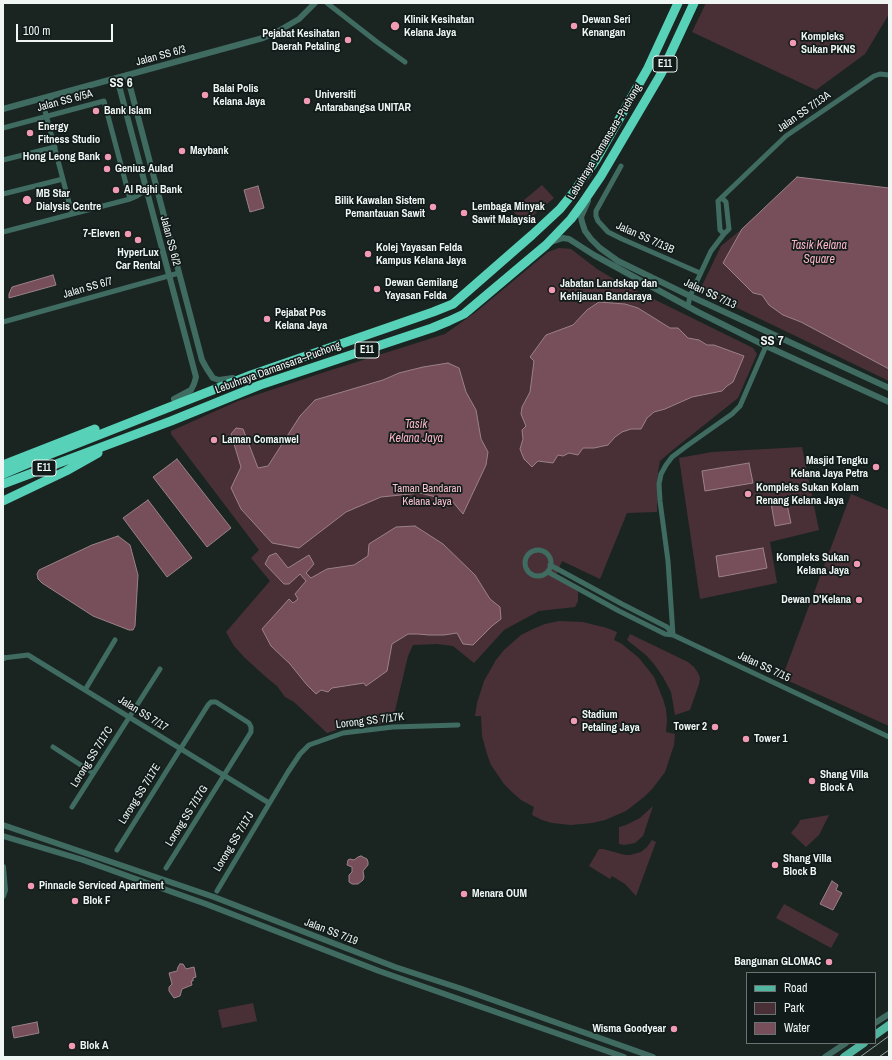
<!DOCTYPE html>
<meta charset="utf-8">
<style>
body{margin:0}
#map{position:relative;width:892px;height:1060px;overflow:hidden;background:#1a2522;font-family:"Archivo Narrow",sans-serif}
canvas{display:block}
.frame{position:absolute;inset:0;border:4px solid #eff6f4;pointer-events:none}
.legend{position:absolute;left:746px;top:972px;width:130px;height:72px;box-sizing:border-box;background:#111b19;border:1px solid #6a7371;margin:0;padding:5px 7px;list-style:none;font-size:12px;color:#eff6f4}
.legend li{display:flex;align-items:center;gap:8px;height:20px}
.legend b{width:20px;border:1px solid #6a7371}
.scale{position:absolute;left:16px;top:24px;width:97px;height:18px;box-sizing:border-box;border:2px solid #eff6f4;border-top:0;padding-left:5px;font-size:12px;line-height:14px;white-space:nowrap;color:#eff6f4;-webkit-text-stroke:3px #111b19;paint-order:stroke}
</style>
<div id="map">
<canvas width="892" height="1060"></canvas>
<div class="frame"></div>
<ul class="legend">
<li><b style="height:5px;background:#51b5a0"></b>Road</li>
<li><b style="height:11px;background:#493037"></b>Park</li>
<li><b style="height:11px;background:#774f5a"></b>Water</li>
</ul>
<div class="scale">100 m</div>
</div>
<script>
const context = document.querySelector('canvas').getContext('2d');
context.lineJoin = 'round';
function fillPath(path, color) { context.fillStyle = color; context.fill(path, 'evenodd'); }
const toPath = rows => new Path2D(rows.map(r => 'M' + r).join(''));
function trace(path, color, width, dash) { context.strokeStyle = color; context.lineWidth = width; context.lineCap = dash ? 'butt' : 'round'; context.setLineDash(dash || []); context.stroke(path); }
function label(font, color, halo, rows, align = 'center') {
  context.font = font + ' "Archivo Narrow",sans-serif'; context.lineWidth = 3.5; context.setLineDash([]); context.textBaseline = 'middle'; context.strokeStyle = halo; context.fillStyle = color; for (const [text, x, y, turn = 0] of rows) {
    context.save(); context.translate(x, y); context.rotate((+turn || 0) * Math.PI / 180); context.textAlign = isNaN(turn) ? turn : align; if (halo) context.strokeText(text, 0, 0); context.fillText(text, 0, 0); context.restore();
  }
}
const green = toPath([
 [706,3,889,3,889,14,865,54,816,90,692,32],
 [797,177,889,188,889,381,700,290,721,246,742,229],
 [542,185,554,198,524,223,512,210],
 [559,248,571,249,597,269,617,281,753,348,757,354,738,398,674,449,660,461,658,472,657,512,627,513,600,579,562,561,555,578,574,586,578,592,578,601,575,607,539,611,504,630,474,663,453,646,437,644,413,645,408,656,392,723,342,728,327,733,294,702,285,697,277,686,267,678,245,658,234,646,226,632,270,581,251,558,259,550,171,434,171,431,238,401,325,372,445,334,476,312,548,252],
 [802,447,819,530,770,542,777,583,700,599,679,458,712,452],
 [851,494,889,510,889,726,782,678],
 [559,621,583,622,607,628,617,632,614,640,622,644,639,658,654,677,663,699,666,709,667,720,666,732,675,734,674,745,665,772,653,788,644,797,626,811,605,820,592,823,571,825,552,823,542,820,532,815,534,807,521,800,513,793,504,784,491,765,487,754,482,736,481,716,475,716,477,703,484,681,496,660,504,650,521,635,533,629,545,624],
 [630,634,688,662,694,667,698,673,700,678,699,684,690,710,675,715,671,692,663,677,654,664,646,655,627,640],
 [653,806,643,836,635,843,624,845,619,844,619,827,626,825,640,818],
 [829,815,819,835,806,847,791,833,799,823,800,820],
 [652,840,656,842,636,896,625,884,612,876,610,879,589,866,599,849,603,849,625,855,630,855,641,852,647,847],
 [784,904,839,934,831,948,776,918],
 [253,1003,257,1021,222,1028,218,1010]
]);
const water = toPath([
 [797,177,889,188,889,369,801,322,783,315,769,305,762,295,753,293,723,263,742,229,797,177],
 [258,186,264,208,250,212,244,190,258,186],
 [53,275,56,285,9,298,9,294,12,287,53,275],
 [599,302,625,304,638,308,670,328,678,328,688,338,699,340,707,345,714,345,744,356,733,382,727,386,722,391,692,397,665,409,654,412,647,418,641,429,631,429,622,432,615,437,608,445,594,448,583,448,578,455,569,453,563,456,558,455,553,463,538,461,532,467,524,459,520,449,523,439,522,430,526,426,521,414,522,407,530,392,534,361,530,357,546,335,573,325,587,310,599,302],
 [448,363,459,368,466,392,476,410,481,439,488,452,486,465,463,514,452,501,420,493,381,497,346,512,299,548,272,543,241,509,231,488,241,467,231,434,236,428,243,429,258,468,268,466,300,416,315,400,383,380,399,373,423,367,448,363],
 [177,459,231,528,207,547,153,477,177,459],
 [749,463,753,483,705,491,702,471,749,463],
 [148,500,192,558,167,577,123,518,148,500],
 [786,500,791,523,775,526,771,503,786,500],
 [415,526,443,544,475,575,490,599,500,607,501,619,492,626,473,645,463,644,457,633,444,635,429,635,418,634,408,634,392,644,387,671,366,686,364,683,332,688,328,692,321,690,316,694,307,685,290,664,271,646,262,629,289,599,293,603,298,599,295,594,306,581,300,574,289,584,284,584,265,564,269,556,276,553,288,568,309,555,314,564,306,573,311,578,327,569,354,565,368,556,369,544,396,527,415,526],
 [118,536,130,545,138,575,135,626,133,630,129,630,93,616,42,583,38,579,37,574,39,570,92,545,118,536],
 [763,548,767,568,719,577,716,556,763,548],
 [361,856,367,859,368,862,368,865,363,871,364,877,363,880,358,884,352,884,349,882,349,875,352,872,352,867,347,865,348,860,350,859,354,860,358,857,361,856],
 [832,881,838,885,836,890,842,893,833,910,820,904,832,881],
 [180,964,183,964,186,969,194,967,196,977,193,978,193,981,191,981,192,985,182,989,180,996,174,998,169,991,169,987,172,984,169,973,177,971,178,967,180,964],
 [37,1022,39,1033,14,1038,12,1027,37,1022]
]);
const minor = toPath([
 [327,3,377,42,405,62],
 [53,96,46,102,44,107,72,214],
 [3,128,104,101,130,199],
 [3,160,55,147],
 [621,166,596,211,596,216,598,221,608,232,622,239,700,273],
 [3,194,63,179],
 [722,198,726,202,729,229,724,234,720,230,718,201,786,136,874,76,880,74,889,75],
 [3,232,130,199,137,196,146,190],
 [688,306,690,296,711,251,724,234],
 [3,322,179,273],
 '525 563a13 13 0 1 1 26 0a13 13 0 1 1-26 0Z',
 [550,565,622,604,667,627,673,634],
 [548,572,619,611,665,634,673,635,889,737],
 [673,635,668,561,660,501,659,484,661,474,666,465,672,457,688,445,732,414,740,406,766,346],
 [3,658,28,655,269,803],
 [85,690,115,640],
 [53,747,93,773],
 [72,807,160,669],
 [117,850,208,705,211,702,216,702,249,723,251,727,251,732,166,868],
 [217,891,288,772,300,754,309,745,343,733,393,727,458,725]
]);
const tertiary = toPath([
 [127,75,202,360,207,369,213,378,219,380,233,378],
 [117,78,196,377,194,384,191,390,174,399],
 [3,109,263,38,275,33,299,19,315,3],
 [588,201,581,217,582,222,585,231,591,239,600,248,618,261,690,296,889,388],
 [551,242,563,238,569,239,594,255,698,312,766,346,889,402],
 [3,658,4,658],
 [3,825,214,897,395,967,462,989,653,1057],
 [3,836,83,860,175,893,206,904,379,971,624,1057],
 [3,867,5,890,3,896],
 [875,1023,889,1014],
 [825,1057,846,1043]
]);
const primary = toPath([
 [875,1035,889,1025],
 [844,1057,864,1043]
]);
const motorway = toPath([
 [3,465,95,429],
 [3,474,43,457,251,375,433,312,453,304,532,235,560,209,573,193,596,160,648,68,678,3],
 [3,484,171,421,260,385,432,328,449,321,464,314,546,245,571,219,582,204,601,176,661,74,694,3],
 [3,501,66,471,98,453]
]);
const tram = toPath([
 [860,1057,889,1036],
 [879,1057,889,1050]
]);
const markers = [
 [395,26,5,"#f19ab3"],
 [574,26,4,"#f19ab3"],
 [348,40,4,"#f19ab3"],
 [793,43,4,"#f19ab3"],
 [205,95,4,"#f19ab3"],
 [307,101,4,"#f19ab3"],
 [96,111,4,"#f19ab3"],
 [30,133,4,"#f19ab3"],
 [182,151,4,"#f19ab3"],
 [108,157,4,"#f19ab3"],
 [107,169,4,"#f19ab3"],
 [116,190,4,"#f19ab3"],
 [27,200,5,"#f19ab3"],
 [433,207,4,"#f19ab3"],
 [464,213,4,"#f19ab3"],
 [128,234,4,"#f19ab3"],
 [138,240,4,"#f19ab3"],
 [368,254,4,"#f19ab3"],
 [377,289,4,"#f19ab3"],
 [552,290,4,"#f19ab3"],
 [267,319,4,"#f19ab3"],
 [214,440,4,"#f19ab3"],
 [876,467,4,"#f19ab3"],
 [748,494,4,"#f19ab3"],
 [857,564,4,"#f19ab3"],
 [859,600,4,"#f19ab3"],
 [574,721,4,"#f19ab3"],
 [715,727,4,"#f19ab3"],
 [746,739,4,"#f19ab3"],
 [812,781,4,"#f19ab3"],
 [775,865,4,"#f19ab3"],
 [31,886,4,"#f19ab3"],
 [464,894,4,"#f19ab3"],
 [75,901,4,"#f19ab3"],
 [829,962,4,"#f19ab3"],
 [674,1029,4,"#f19ab3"],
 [72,1046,4,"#f19ab3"]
];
const shields = [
 [665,64,24],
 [367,350,24],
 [44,468,24]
];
const shieldNames = [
 ["E11",665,64],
 ["E11",367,350],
 ["E11",44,468]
];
const poiNames = [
 ["Klinik Kesihatan",404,20],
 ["Kelana Jaya",404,33],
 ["Dewan Seri",582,20],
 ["Kenangan",582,33],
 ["Pejabat Kesihatan",340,34,"right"],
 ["Daerah Petaling",340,47,"right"],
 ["Kompleks",801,37],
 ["Sukan PKNS",801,50],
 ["Balai Polis",213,89],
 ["Kelana Jaya",213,102],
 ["Universiti",315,95],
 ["Antarabangsa UNITAR",315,108],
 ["Bank Islam",104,111],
 ["Energy",38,127],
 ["Fitness Studio",38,140],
 ["Maybank",190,151],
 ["Hong Leong Bank",100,157,"right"],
 ["Genius Aulad",115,169],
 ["Al Rajhi Bank",124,190],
 ["MB Star",36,194],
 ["Dialysis Centre",36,207],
 ["Bilik Kawalan Sistem",425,201,"right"],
 ["Pemantauan Sawit",425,214,"right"],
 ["Lembaga Minyak",472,207],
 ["Sawit Malaysia",472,220],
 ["7-Eleven",120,234,"right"],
 ["Kolej Yayasan Felda",376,248],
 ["Kampus Kelana Jaya",376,261],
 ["HyperLux",138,253,"center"],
 ["Car Rental",138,266,"center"],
 ["Dewan Gemilang",385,283],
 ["Yayasan Felda",385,296],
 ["Jabatan Landskap dan",560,284],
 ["Kehijauan Bandaraya",560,297],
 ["Pejabat Pos",275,313],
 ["Kelana Jaya",275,326],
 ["Laman Comanwel",222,440],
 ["Masjid Tengku",868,461,"right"],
 ["Kelana Jaya Petra",868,474,"right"],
 ["Kompleks Sukan Kolam",756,488],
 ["Renang Kelana Jaya",756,501],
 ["Kompleks Sukan",849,558,"right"],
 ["Kelana Jaya",849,571,"right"],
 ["Dewan D'Kelana",851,600,"right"],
 ["Stadium",582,715],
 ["Petaling Jaya",582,728],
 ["Tower 2",707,727,"right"],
 ["Tower 1",754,739],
 ["Shang Villa",820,775],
 ["Block A",820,788],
 ["Shang Villa",783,859],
 ["Block B",783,872],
 ["Pinnacle Serviced Apartment",39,886],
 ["Menara OUM",472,894],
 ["Blok F",83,901],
 ["Bangunan GLOMAC",821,962,"right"],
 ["Wisma Goodyear",666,1029,"right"],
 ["Blok A",80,1046]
];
const streetNames = [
 ["Jalan SS 6/3",161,56,-15],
 ["Jalan SS 6/5A",65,101,-15],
 ["Jalan SS 7/13A",804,112,-35],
 ["Lebuhraya Damansara–Puchong",605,142,-59],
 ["Jalan SS 7/13B",645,238,24],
 ["Jalan SS 6/2",170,241,75],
 ["Jalan SS 6/7",88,288,-16],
 ["Jalan SS 7/13",710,294,25],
 ["Lebuhraya Damansara–Puchong",278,368,-20],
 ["Jalan SS 7/15",764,667,25],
 ["Jalan SS 7/17",143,714,32],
 ["Lorong SS 7/17K",370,721,-7],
 ["Lorong SS 7/17C",92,757,-58],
 ["Lorong SS 7/17E",140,794,-58],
 ["Lorong SS 7/17G",187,816,-58],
 ["Lorong SS 7/17J",234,842,-59],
 ["Jalan SS 7/19",331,932,21]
];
const parkNames = [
 ["Taman Bandaran",427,489],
 ["Kelana Jaya",427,502]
];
const waterNames = [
 ["Tasik Kelana",819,246],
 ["Square",819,260],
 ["Tasik",416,425],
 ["Kelana Jaya",416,439]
];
const quarterNames = [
 ["SS 6",121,84],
 ["SS 7",772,342]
];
fillPath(green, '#493037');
fillPath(water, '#774f5a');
trace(water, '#9b8188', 1);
trace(minor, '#3f6b61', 5);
trace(tertiary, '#3f6b61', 6);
trace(primary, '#51b5a0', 8);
trace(motorway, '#57d2b9', 9);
trace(tram, '#99a29f', 1);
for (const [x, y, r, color] of markers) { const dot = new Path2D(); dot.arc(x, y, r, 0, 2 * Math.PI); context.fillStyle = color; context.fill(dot); trace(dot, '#111b19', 1.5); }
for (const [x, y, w] of shields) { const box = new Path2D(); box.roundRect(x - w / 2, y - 8, w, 16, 3); context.fillStyle = '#111b19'; context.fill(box); trace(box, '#eff6f4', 1); }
label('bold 10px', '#eff6f4', null, shieldNames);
label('bold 11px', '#eff6f4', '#111b19', poiNames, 'left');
label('11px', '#eff6f4', '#111b19', streetNames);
label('11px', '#fcc2d2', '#111b19', parkNames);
label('italic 12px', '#fab3c7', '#111b19', waterNames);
label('bold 13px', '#eff6f4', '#111b19', quarterNames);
</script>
